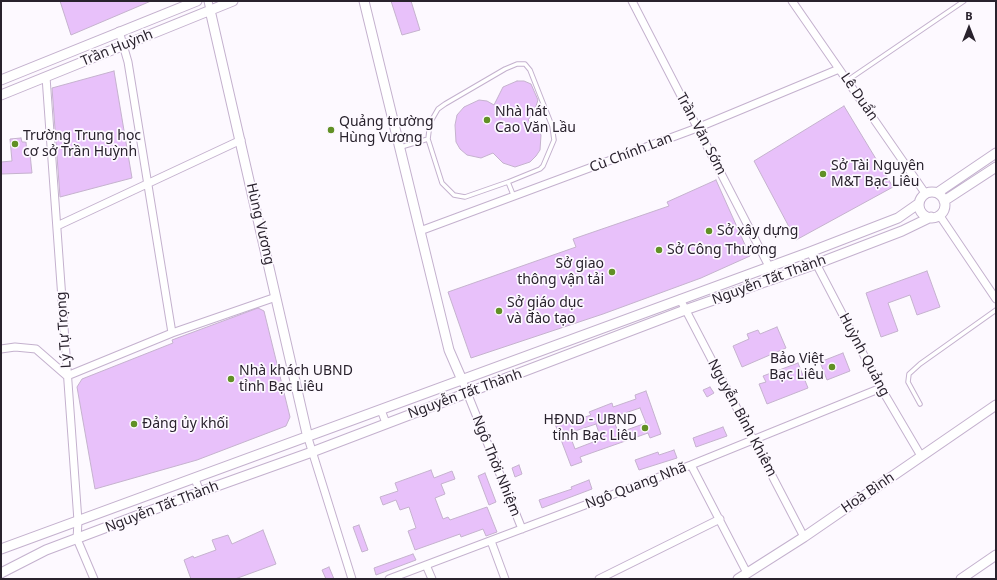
<!DOCTYPE html>
<meta charset="utf-8">
<style>
body{margin:0}
#map{position:relative;width:997px;height:580px;overflow:hidden;background:#fdf9ff;font-family:"Noto Sans",sans-serif}
canvas{display:block}
.frame{position:absolute;inset:0;border:2px solid #29222d;pointer-events:none}
.north{position:absolute;left:949px;top:8px;width:40px;height:40px;-webkit-text-stroke:3px #fdf9ff;paint-order:stroke;rotate:0deg;font-size:11px;font-weight:700;line-height:16px;text-align:center;color:#29222d}
.north::after{content:'';display:block;margin:auto;width:14px;height:18px;background:#29222d;clip-path:polygon(50% 0,100% 100%,50% 72%,0 100%)}
</style>
<div id="map">
<canvas width="997" height="580"></canvas>
<div class="frame"></div>
<div class="north">B</div>
</div>
<script>
const context = document.querySelector('canvas').getContext('2d');
context.lineJoin = 'round';
function fillPath(path, color) { context.fillStyle = color; context.fill(path, 'evenodd'); }
const toPath = rows => new Path2D(rows.map(r => 'M' + r).join(''));
function trace(path, color, width, dash) { context.strokeStyle = color; context.lineWidth = width; context.lineCap = dash ? 'butt' : 'round'; context.setLineDash(dash || []); context.stroke(path); }
function label(font, color, halo, rows, align = 'center') {
  context.font = font + ' "Noto Sans",sans-serif'; context.lineWidth = 3.5; context.setLineDash([]); context.textBaseline = 'middle'; context.strokeStyle = halo; context.fillStyle = color; for (const [text, x, y, turn = 0] of rows) {
    context.save(); context.translate(x, y); context.rotate((+turn || 0) * Math.PI / 180); context.textAlign = isNaN(turn) ? turn : align; if (halo) context.strokeText(text, 0, 0); context.fillText(text, 0, 0); context.restore();
  }
}
const building = toPath([
 [60,1,151,1,71,35,60,1],
 [391,1,411,1,420,30,402,35,391,1],
 [114,71,132,178,60,197,52,88,114,71],
 [517,81,524,81,531,84,538,100,534,112,528,120,538,129,541,135,540,150,536,156,530,162,515,167,503,163,493,153,481,158,467,155,460,149,456,142,455,125,457,115,464,107,479,100,487,101,494,105,503,87,517,81],
 [844,106,893,187,796,240,754,161,844,106],
 [21,138,22,142,26,142,27,155,30,154,32,173,1,174,1,162,12,161,10,139,21,138],
 [716,180,750,256,701,278,603,314,471,358,448,292,576,247,573,239,669,206,667,202,716,180],
 [927,271,940,307,917,315,910,295,888,303,898,331,881,337,866,293,927,271],
 [258,308,264,311,290,417,286,426,197,460,95,489,77,387,82,379,173,343,172,340,258,308],
 [777,327,786,348,742,367,733,346,749,339,747,334,758,330,760,334,777,327],
 [843,353,850,371,827,380,820,362,843,353],
 [798,363,808,388,767,404,759,384,766,382,763,376,798,363],
 [710,387,714,393,707,397,703,390,710,387],
 [646,391,661,434,650,438,648,433,580,457,582,462,571,466,555,424,567,419,568,423,591,415,589,412,612,403,613,407,636,399,635,395,646,391],
 [640,408,646,423,618,433,613,417,640,408],
 [596,424,601,439,575,449,569,433,596,424],
 [723,427,727,436,696,447,693,438,723,427],
 [674,450,677,458,639,470,635,460,658,452,659,455,674,450],
 [519,465,522,474,515,477,512,468,519,465],
 [431,470,434,478,452,471,455,479,441,484,445,494,435,498,443,519,448,517,450,520,487,507,497,532,486,536,483,529,461,537,460,534,415,550,408,531,416,528,409,507,400,510,396,500,383,505,380,497,398,491,395,483,431,470],
 [485,473,496,502,489,505,478,476,485,473],
 [589,480,592,489,542,508,539,500,572,489,571,487,589,480],
 [359,525,368,550,362,552,353,527,359,525],
 [263,530,276,564,235,579,191,579,184,560,193,556,194,558,216,550,212,540,228,535,232,544,263,530],
 [413,554,416,560,376,575,374,568,413,554],
 [329,567,334,579,326,579,322,570,329,567]
]);
const lane = toPath([
 [848,80,964,1],
 [428,139,442,183,454,195,465,197,508,182,514,197],
 [401,147,428,139,430,123,438,109,445,104,505,69,517,64,525,64,530,70,552,126,554,140,543,166,540,169,508,182],
 [920,404,908,382,909,374,920,364,996,310]
]);
const street = toPath([
 [208,1,210,10],
 [632,1,775,278],
 [792,1,925,193],
 [119,31,128,62,172,333],
 [46,77,78,521,77,539,94,579],
 [940,216,996,299],
 [57,226,241,140],
 [420,231,697,128,839,69],
 [810,252,881,388,921,456],
 [680,299,804,537],
 [1,349,15,347,36,349,67,376,172,333,276,297],
 [462,380,522,529],
 [381,410,386,423],
 [308,438,352,579],
 [691,465,747,573],
 [195,479,200,492],
 [491,541,505,579],
 [426,565,432,579],
 [389,579,691,465,881,388],
 [599,579,720,519]
]);
const secondary = toPath([
 [364,1,449,350,462,380],
 [210,10,308,438],
 [1,80,197,1],
 [1,95,233,1],
 '919 205a13 13 0 1 1 26 0a13 13 0 1 1-26 0Z',
 [937,193,996,153],
 [944,201,996,167],
 [1,549,810,252,898,218,918,204],
 [1,573,46,550,200,492,312,452,685,310,816,264,902,231,931,217],
 [738,579,804,537,996,405],
 [961,579,996,555]
]);
const markers = [
 [487,120,4,"#619025"],
 [331,130,4,"#619025"],
 [15,144,4,"#619025"],
 [823,174,4,"#619025"],
 [709,231,4,"#619025"],
 [659,250,4,"#619025"],
 [612,272,4,"#619025"],
 [499,311,4,"#619025"],
 [832,367,4,"#619025"],
 [231,379,4,"#619025"],
 [134,424,4,"#619025"],
 [645,428,4,"#619025"]
];
const streetNames = [
 ["Trần Huỳnh",117,48,-22],
 ["Lê Duẩn",859,97,55],
 ["Trần Văn Sớm",701,134,62],
 ["Cù Chính Lan",631,153,-21],
 ["Hùng Vương",260,224,77],
 ["Nguyễn Tất Thành",769,280,-20],
 ["Lý Tự Trọng",64,330,-94],
 ["Huỳnh Quảng",864,355,62],
 ["Nguyễn Tất Thành",465,394,-20],
 ["Nguyễn Bỉnh Khiêm",742,418,62],
 ["Ngô Thời Nhiệm",496,466,68],
 ["Ngô Quang Nhã",636,486,-21],
 ["Hoà Bình",868,493,-34],
 ["Nguyễn Tất Thành",162,507,-21]
];
const poiNames = [
 ["Nhà hát",495,112],
 ["Cao Văn Lầu",495,128],
 ["Quảng trường",339,122],
 ["Hùng Vương",339,138],
 ["Trường Trung học",23,136],
 ["cơ sở Trần Huỳnh",23,152],
 ["Sở Tài Nguyên",831,166],
 ["M&T Bạc Liêu",831,182],
 ["Sở xây dựng",717,231],
 ["Sở Công Thương",667,250],
 ["Sở giao",604,264,"right"],
 ["thông vận tải",604,280,"right"],
 ["Sở giáo dục",507,303],
 ["và đào tạo",507,319],
 ["Bảo Việt",824,359,"right"],
 ["Bạc Liêu",824,375,"right"],
 ["Nhà khách UBND",239,371],
 ["tỉnh Bạc Liêu",239,387],
 ["HĐND - UBND",637,420,"right"],
 ["tỉnh Bạc Liêu",637,436,"right"],
 ["Đảng ủy khối",142,424]
];
fillPath(building, '#e8c1fa');
trace(building, '#c5b2ce', 1);
trace(lane, '#c4b1ce', 5.5);
trace(street, '#c4b1ce', 9);
trace(secondary, '#c4b1ce', 11);
trace(lane, '#fff', 3.5);
trace(street, '#fff', 7);
trace(secondary, '#fff', 9);
for (const [x, y, r, color] of markers) { const dot = new Path2D(); dot.arc(x, y, r, 0, 2 * Math.PI); context.fillStyle = color; context.fill(dot); trace(dot, '#fdf9ff', 1.5); }
label('14px', '#29222d', '#fdf9ff', streetNames);
label('14px', '#29222d', '#fdf9ff', poiNames, 'left');
</script>
